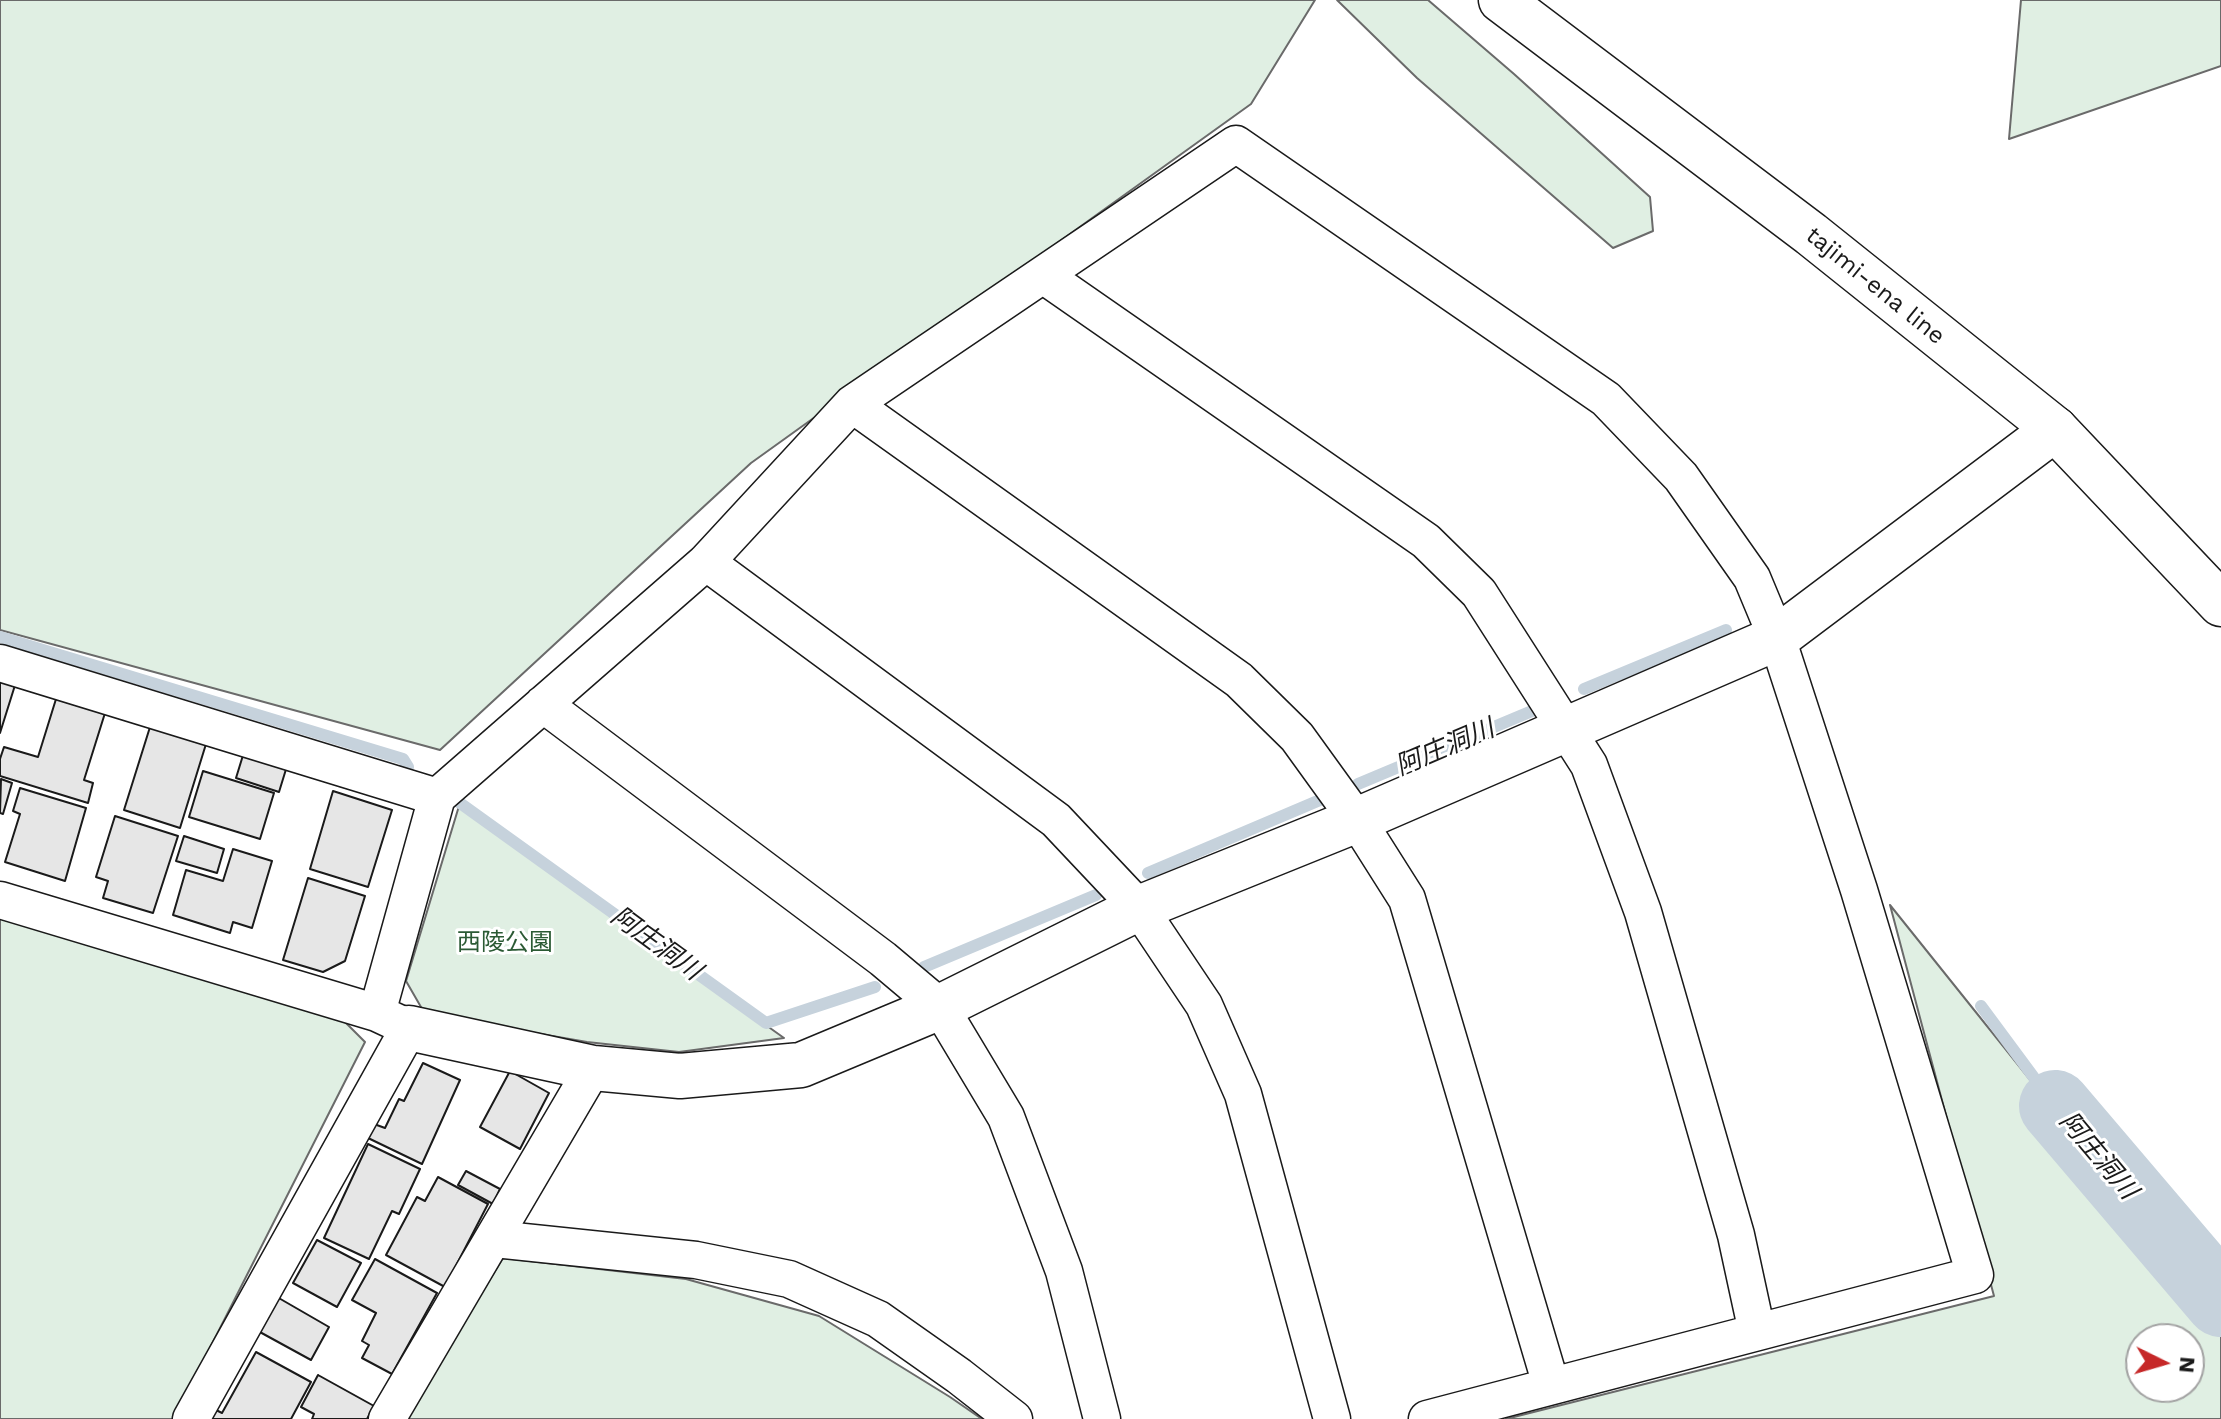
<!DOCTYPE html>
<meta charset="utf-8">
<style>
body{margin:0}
#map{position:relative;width:2221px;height:1419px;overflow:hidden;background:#fff;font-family:"Work Sans",sans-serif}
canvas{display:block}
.north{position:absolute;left:2125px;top:1323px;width:80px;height:80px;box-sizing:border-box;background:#fff;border:2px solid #a3a3a3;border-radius:50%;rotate:95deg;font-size:22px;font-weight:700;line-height:32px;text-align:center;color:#1a1a1a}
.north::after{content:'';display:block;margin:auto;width:28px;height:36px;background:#c62828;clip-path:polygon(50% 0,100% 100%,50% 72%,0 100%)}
</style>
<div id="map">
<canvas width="2221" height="1419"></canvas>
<div class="north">N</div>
</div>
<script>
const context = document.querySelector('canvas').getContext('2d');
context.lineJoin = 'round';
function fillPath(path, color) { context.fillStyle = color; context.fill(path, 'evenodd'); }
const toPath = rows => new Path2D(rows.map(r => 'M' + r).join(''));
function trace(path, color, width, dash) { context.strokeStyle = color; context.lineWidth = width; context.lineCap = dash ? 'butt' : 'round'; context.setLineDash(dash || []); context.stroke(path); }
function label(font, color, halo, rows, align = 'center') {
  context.font = font + ' "Work Sans","Noto Sans JP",sans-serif'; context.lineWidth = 6; context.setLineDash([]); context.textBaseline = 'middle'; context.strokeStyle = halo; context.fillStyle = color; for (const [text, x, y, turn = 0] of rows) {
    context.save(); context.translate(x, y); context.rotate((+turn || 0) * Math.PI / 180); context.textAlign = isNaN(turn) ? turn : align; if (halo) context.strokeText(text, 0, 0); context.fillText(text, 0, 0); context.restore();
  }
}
const green = toPath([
 [0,0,1315,0,1251,104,751,463,440,750,0,630,0,0],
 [1337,0,1428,0,1514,74,1650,197,1653,231,1613,248,1417,78,1337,0],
 [2021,0,2221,0,2221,66,2009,139,2021,0],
 [459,806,784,1038,679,1052,587,1042,425,1014,406,981,459,806],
 [1890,905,2221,1318,2221,1419,1506,1419,1994,1296,1890,905],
 [2141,1339,2189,1339,2189,1387,2141,1387,2141,1339],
 [0,917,345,1022,365,1042,174,1419,0,1419,0,917],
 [503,1258,686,1279,819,1316,950,1397,982,1419,404,1419,503,1258]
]);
const stream = toPath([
 [0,637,403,759,408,767],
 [1584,689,1726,630],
 [1358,784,1532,711],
 [453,798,766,1023,875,987],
 [1148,873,1320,800],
 [924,967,1096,895],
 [1981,1006,2055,1106]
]);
const river = toPath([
 [2055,1106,2221,1301]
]);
const building = toPath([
 [0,677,16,682,0,733,0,677],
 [56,699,105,713,84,780,93,783,88,803,0,776,0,759,4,747,38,757,56,699],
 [150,727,206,744,180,828,124,810,150,727],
 [244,752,287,766,279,792,236,778,244,752],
 [203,771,274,793,260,839,189,817,203,771],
 [1,779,12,783,3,814,0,813,1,779],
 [20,788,86,808,65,881,5,862,20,814,13,811,20,788],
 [333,791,392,810,368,887,310,869,333,791],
 [115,816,178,836,153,913,103,898,108,881,96,877,115,816],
 [184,836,224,849,217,873,176,861,184,836],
 [233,849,272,861,252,928,233,922,230,933,173,915,186,870,223,881,233,849],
 [308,878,365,896,345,961,323,972,283,960,308,878],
 [423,1063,460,1080,422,1164,368,1138,374,1124,385,1128,399,1099,404,1101,423,1063],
 [510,1071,549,1093,520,1149,480,1127,510,1071],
 [368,1144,420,1169,399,1214,392,1211,369,1259,324,1238,368,1144],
 [466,1171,500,1189,493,1204,458,1185,466,1171],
 [438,1177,488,1204,445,1287,386,1255,417,1197,425,1201,438,1177],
 [317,1240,361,1263,337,1307,293,1283,317,1240],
 [375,1259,437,1293,392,1374,362,1358,369,1345,362,1341,376,1313,352,1300,375,1259],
 [277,1297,329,1327,311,1360,258,1331,277,1297],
 [256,1352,311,1382,291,1419,211,1419,216,1410,222,1413,256,1352],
 [318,1375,374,1406,367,1419,312,1419,314,1414,301,1407,318,1375]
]);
const minor = toPath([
 [1043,275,1426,541,1479,593,1589,765,1643,912,1736,1235,1757,1332],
 [852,404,1239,680,1297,737,1357,820,1407,899,1551,1385],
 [706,562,1056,820,1139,908,1204,1005,1243,1094,1332,1419],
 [0,663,437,797],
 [543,704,883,959,940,1007,1006,1117,1064,1271,1102,1419],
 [0,900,377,1013,409,1028,191,1419],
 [377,1013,437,797,706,562,852,404,1236,144,1606,399,1681,477,1752,578,1777,638,1859,890,1975,1275,1427,1419],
 [495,1239,696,1260,789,1279,878,1319,959,1376,1014,1419],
 [387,1419,593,1068]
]);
const tertiary = toPath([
 [409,1028,593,1068,680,1076,801,1065,940,1007,1139,908,1357,820,1777,638,2055,429]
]);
const primary = toPath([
 [1501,0,1811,234,2055,429,2221,604]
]);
const streetNames = [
 ["tajimi-ena line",1875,286,39]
];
const parkNames = [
 ["西陵公園",505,943]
];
const waterNames = [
 ["阿庄洞川",1445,748,-23],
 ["阿庄洞川",656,944,36],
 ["阿庄洞川",2098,1156,50]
];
fillPath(green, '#e0efe3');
trace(green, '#6a6a6a', 2);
trace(stream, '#c6d2dc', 12);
trace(river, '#c6d2dc', 72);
fillPath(building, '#e6e6e6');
trace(building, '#1a1a1a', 2);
trace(minor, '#1a1a1a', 39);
trace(tertiary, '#1a1a1a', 47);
trace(primary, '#1a1a1a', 47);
trace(minor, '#fff', 36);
trace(tertiary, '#fff', 44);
trace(primary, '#fff', 44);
label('24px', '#1a1a1a', '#fff', streetNames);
label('24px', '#2b5a34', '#fff', parkNames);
label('italic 26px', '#1a1a1a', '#fff', waterNames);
</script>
